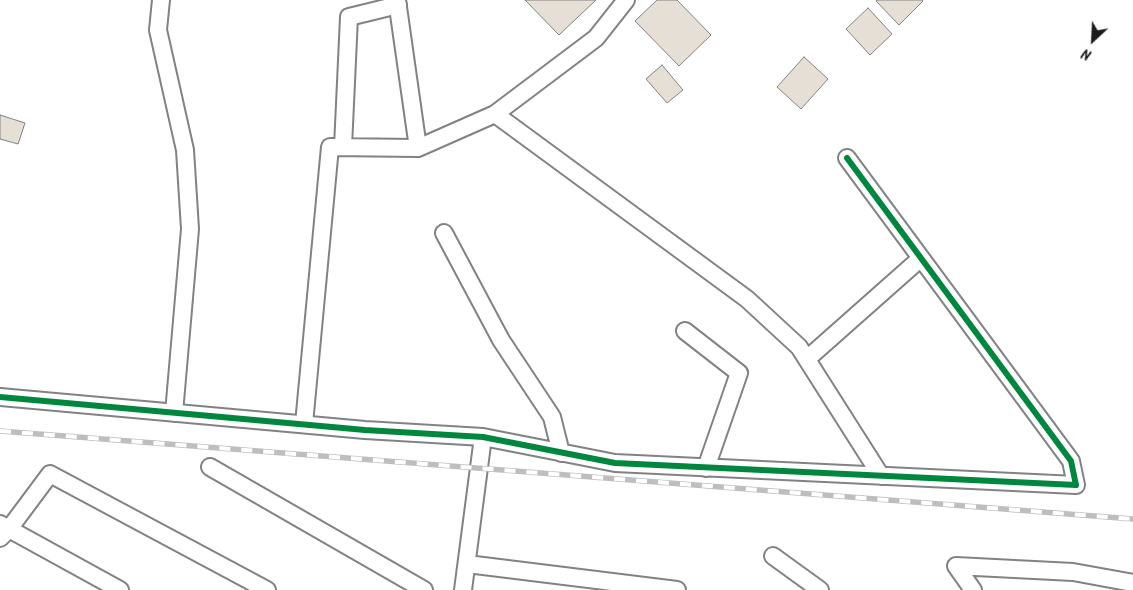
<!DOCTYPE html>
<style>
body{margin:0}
#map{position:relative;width:1133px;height:590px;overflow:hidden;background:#fff;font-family:Kalam,sans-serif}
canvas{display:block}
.north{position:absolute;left:1068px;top:15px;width:50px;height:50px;-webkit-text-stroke:4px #fff;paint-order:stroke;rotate:205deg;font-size:14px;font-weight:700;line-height:20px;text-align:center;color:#1c1c1c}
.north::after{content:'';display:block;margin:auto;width:18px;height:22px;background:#1c1c1c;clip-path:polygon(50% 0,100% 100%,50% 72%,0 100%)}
</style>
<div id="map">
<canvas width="1133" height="590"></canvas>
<div class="north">N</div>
</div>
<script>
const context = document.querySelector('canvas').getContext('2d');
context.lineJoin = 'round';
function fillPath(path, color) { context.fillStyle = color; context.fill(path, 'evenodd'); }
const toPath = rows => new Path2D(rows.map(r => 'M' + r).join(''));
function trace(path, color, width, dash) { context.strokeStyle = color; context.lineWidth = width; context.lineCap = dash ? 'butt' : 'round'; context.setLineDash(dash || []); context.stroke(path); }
const building = toPath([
 [525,0,596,0,559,35,525,0],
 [657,0,677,0,711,35,679,66,635,21,657,0],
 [877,0,922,0,923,1,899,25,876,1,877,0],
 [868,8,892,34,870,55,846,29,868,8],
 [804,57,828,79,801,109,777,87,804,57],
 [662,65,683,90,667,103,646,79,662,65],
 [0,115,25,123,18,144,0,139,0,115]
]);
const street = toPath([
 [161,0,158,30,185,150,190,229,174,413],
 [397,0,418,148],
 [495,114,747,299,799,347,881,476],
 [343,147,349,17,398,5],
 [444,233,501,340,552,417,561,453],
 [685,331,739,373,706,468],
 [807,359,921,258],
 [0,397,365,430,483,437,615,463,1076,485,1071,461,847,158],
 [304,424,330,147,418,148,495,114,596,38,626,0],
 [210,467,424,590],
 [0,524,120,590],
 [0,538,9,529,50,474,267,590],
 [773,556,820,590],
 [467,564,677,590],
 [463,590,483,437],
 [973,590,956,566,1073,572,1133,583]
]);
const rail = toPath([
 [0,431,1133,519]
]);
const cycleway = toPath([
 [0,397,365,430,483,437,615,463,1076,485,1071,461,847,158]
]);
fillPath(building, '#e5dfd6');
trace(building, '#828282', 1);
trace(street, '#828282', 20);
trace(street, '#fff', 16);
trace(rail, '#bebebe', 5.5);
trace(rail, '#fff', 4, [11]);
trace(cycleway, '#00873e', 6);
</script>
